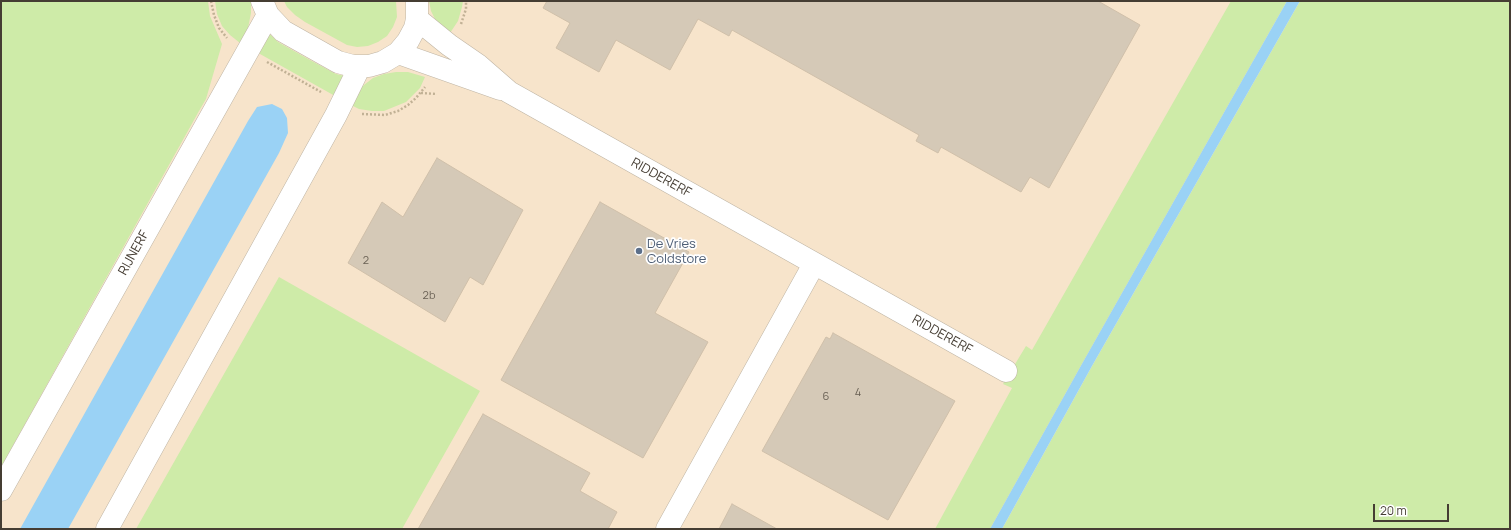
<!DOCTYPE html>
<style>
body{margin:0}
#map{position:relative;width:1511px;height:530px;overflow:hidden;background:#f3ede3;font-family:Manrope,sans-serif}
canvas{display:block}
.frame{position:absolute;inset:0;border:2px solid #453d33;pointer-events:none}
.scale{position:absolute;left:1373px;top:504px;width:76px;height:18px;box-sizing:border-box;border:2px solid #453d33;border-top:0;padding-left:5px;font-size:12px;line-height:14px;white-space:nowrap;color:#453d33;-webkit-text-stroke:3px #fff;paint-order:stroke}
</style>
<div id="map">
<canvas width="1511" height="530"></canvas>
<div class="frame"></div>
<div class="scale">20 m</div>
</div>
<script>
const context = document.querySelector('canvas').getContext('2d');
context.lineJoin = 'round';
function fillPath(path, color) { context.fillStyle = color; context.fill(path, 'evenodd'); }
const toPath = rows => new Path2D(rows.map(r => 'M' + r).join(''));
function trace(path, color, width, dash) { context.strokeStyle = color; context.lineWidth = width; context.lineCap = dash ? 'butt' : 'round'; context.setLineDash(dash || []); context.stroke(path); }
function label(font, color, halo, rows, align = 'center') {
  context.font = font + ' Manrope,sans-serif'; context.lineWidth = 3.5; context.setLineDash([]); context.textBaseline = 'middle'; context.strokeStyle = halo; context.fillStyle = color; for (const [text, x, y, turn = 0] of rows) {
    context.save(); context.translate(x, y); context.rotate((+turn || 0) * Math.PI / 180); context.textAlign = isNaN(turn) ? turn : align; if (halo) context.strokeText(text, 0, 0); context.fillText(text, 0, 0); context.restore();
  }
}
const commercial = toPath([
 [1,1,1287,1,996,529,1,529]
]);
const green = toPath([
 [1,1,208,1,210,16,222,44,206,99,199,111,1,467],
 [215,1,251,1,251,13,248,28,240,43,230,35,222,26,217,14],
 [284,1,396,1,397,17,393,27,387,36,378,42,368,46,357,47,347,45,305,22,295,15,287,7],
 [429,1,463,1,462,7,458,21,450,33,437,23,431,11],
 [1231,1,1287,1,1083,362,990,529,935,529,1012,388,1003,384,1026,346,1032,350],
 [1300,1,1510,1,1510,529,1002,529,1092,366],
 [268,35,271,35,278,42,310,60,336,74,345,76,335,96,260,54,258,52],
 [396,72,408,72,425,77,420,88,406,102,384,111,372,111,359,109,351,105,356,93,364,85,373,78,384,74],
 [279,277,480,391,402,529,136,529]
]);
const water = toPath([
 [1287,1,1300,1,1092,366,1002,529,990,529,1083,362],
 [272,104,282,109,287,118,288,133,279,153,68,529,20,529,248,121,257,107]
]);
const building = toPath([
 [547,1,1098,1,1140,25,1049,188,1030,177,1021,192,941,147,938,153,916,141,919,135,732,30,729,36,698,19,670,70,616,40,599,72,556,48,570,23,543,8,547,1],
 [437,158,523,210,483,285,470,277,445,322,348,263,382,202,403,217,437,158],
 [600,202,689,252,655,313,708,342,643,458,501,380,600,202],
 [833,333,955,401,888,520,762,451,826,337,830,339,833,333],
 [483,414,590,473,580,491,617,512,608,529,418,529,483,414],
 [732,504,777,529,719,529,732,504]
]);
const path = toPath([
 [211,1,214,15,219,28,227,38],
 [461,24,466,9,466,1],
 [267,62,321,92],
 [421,93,437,94],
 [362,114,385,115,398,111,408,105,416,98,425,87]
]);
const street = toPath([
 [262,1,268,15,283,31,338,62,353,66,369,66,383,62,398,53,408,41,415,28,417,19,417,1],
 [417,19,449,45,478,65,509,92,1006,371],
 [398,53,500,89],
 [1,490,268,15],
 [107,529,336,115,360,66],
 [667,529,814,264]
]);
const markers = [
 [639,251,4,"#5c6f8a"]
];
const numberNames = [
 ["2",366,261],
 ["2b",429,296],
 ["4",858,393],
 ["6",826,397]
];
const streetNames = [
 ["RIDDERERF",661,178,29],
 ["RIJNERF",134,253,-61],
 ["RIDDERERF",942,335,29]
];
const serviceNames = [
 ["De Vries",647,244],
 ["Coldstore",647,259]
];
fillPath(commercial, '#f7e4cb');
fillPath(green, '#ceeba8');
fillPath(water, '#9ad2f5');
fillPath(building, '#d5c9b7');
trace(building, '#d0c0aa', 1);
trace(street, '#bfb5a5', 23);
trace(path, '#c1b195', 2.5, [2, 2]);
trace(street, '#fff', 22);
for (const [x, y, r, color] of markers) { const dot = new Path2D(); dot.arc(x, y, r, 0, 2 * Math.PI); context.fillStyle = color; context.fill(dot); trace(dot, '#fff', 1.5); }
label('11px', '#696054', null, numberNames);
label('13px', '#453d33', '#fff', streetNames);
label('13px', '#4e5e75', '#fff', serviceNames, 'left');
</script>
